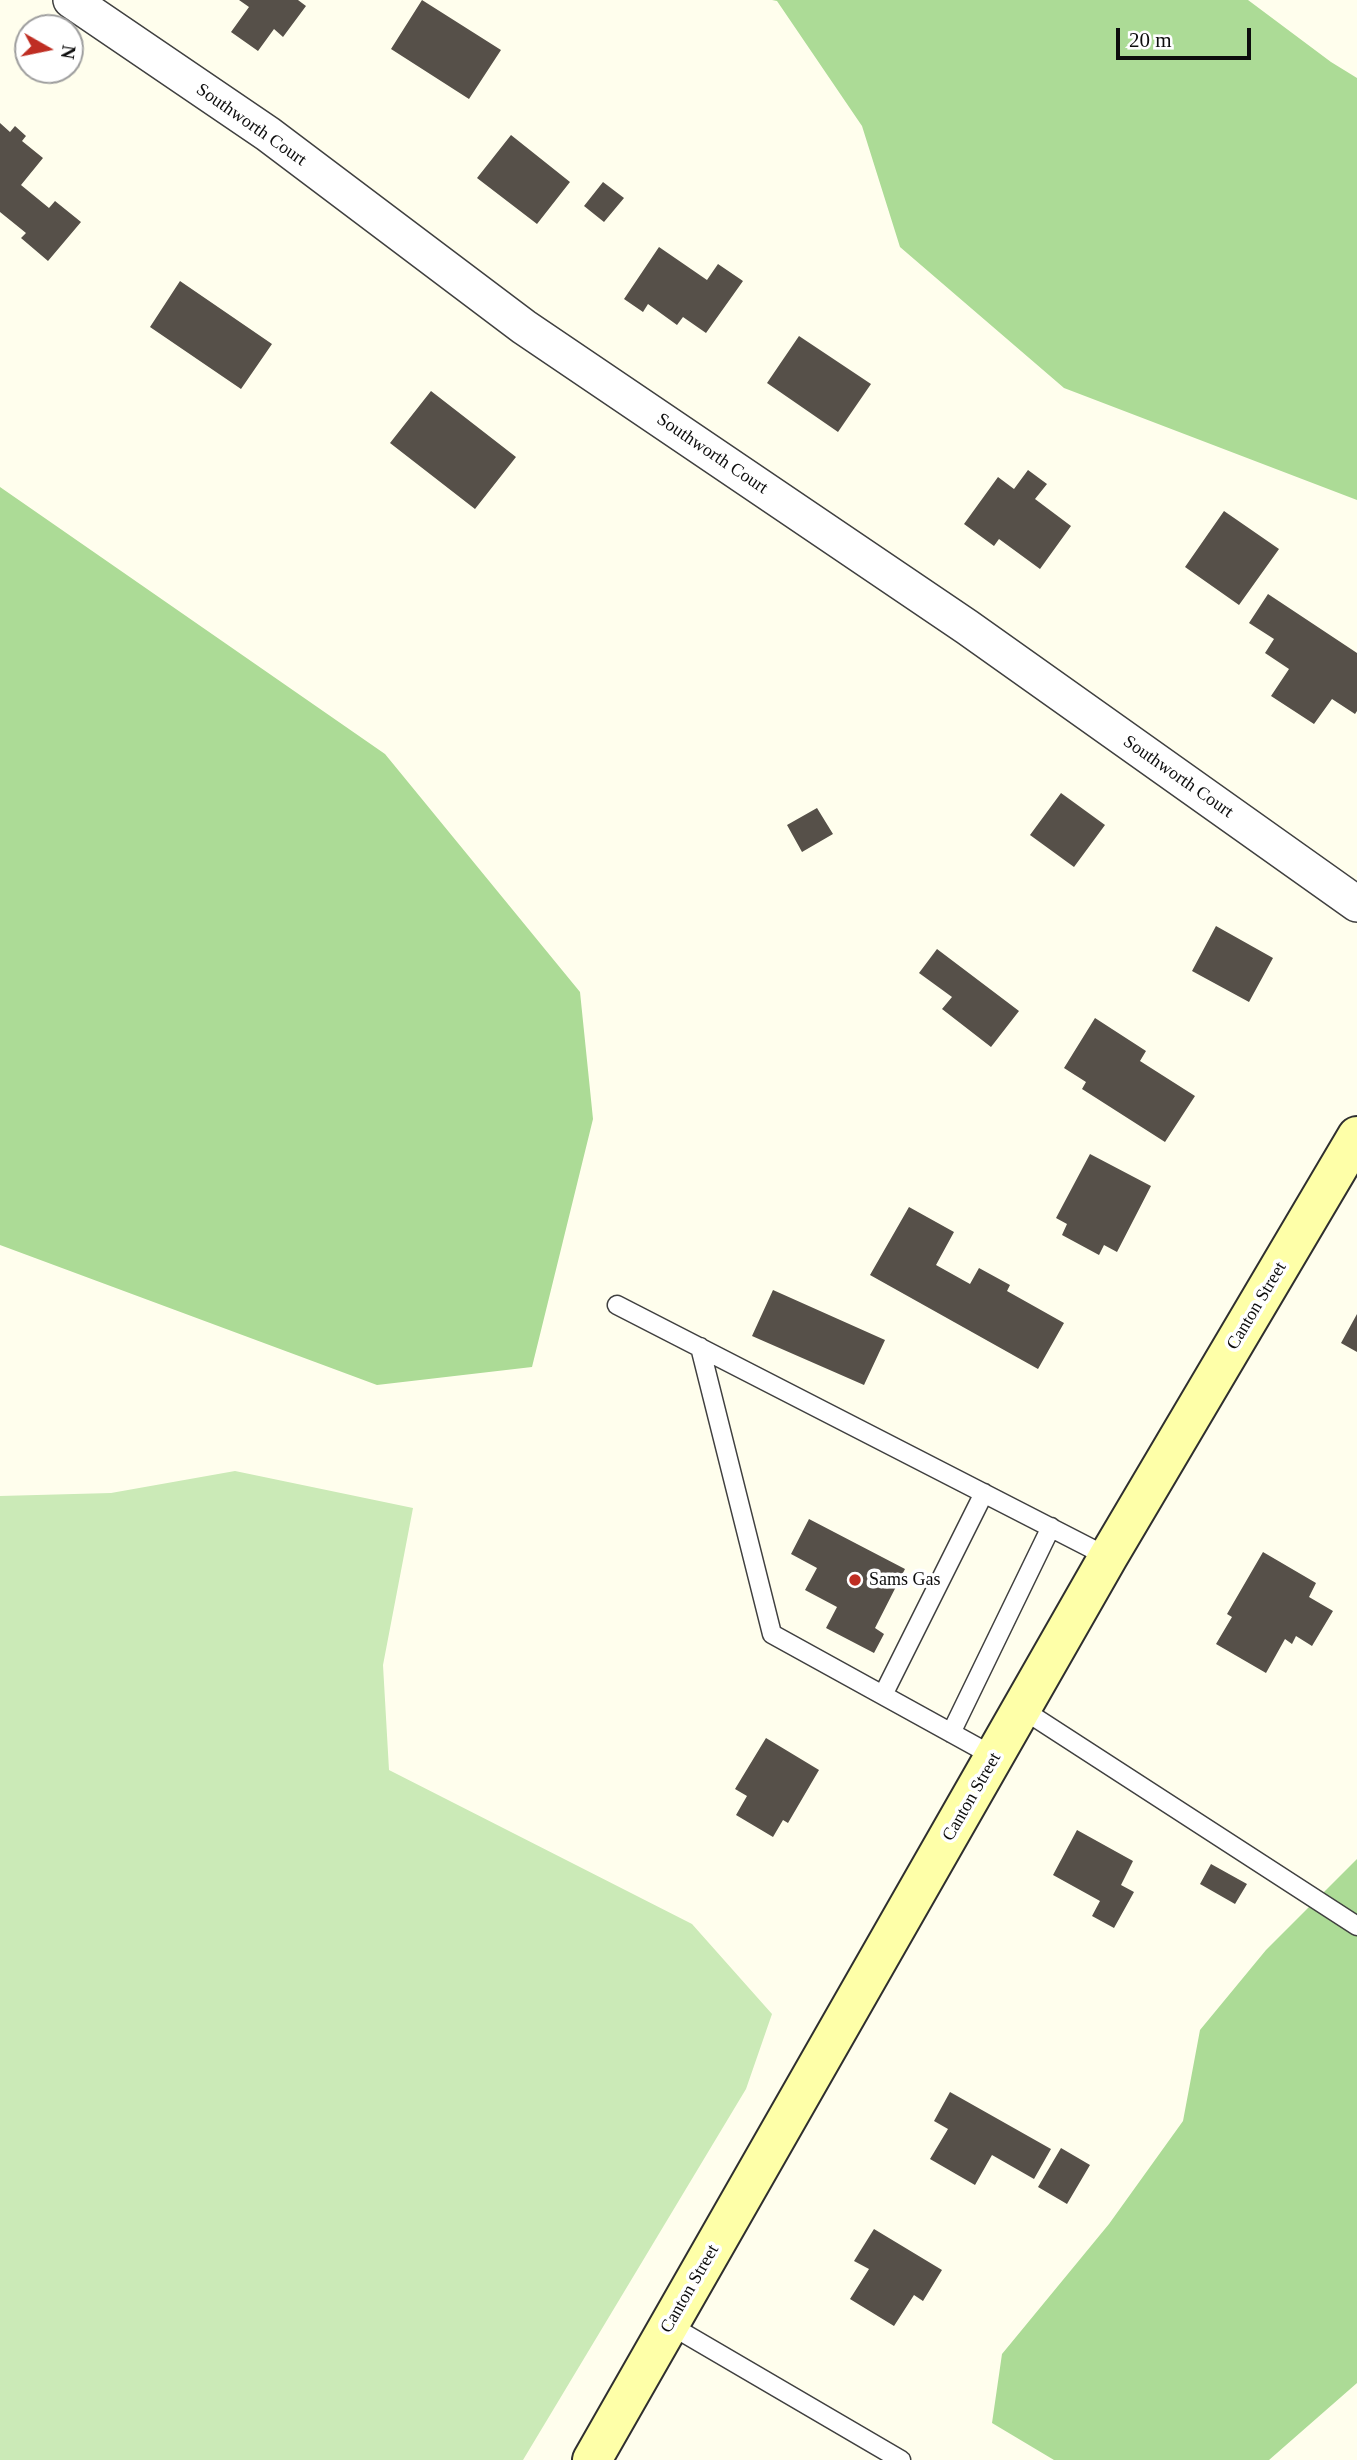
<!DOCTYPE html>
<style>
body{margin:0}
#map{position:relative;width:1357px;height:2460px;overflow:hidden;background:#fffeed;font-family:"Times New Roman",serif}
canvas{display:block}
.north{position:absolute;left:14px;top:14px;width:70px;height:70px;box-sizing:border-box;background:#fff;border:2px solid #9e9e9e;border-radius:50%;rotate:99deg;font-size:19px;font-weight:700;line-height:28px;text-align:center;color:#0d0d0d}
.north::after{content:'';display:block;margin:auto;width:24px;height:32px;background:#bf2e23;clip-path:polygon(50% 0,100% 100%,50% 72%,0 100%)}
.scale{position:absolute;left:1116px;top:28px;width:135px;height:32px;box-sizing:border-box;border:4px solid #0d0d0d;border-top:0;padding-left:9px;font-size:21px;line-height:24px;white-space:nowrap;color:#0d0d0d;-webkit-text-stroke:5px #fff;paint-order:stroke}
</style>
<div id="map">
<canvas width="1357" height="2460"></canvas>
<div class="north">N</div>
<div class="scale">20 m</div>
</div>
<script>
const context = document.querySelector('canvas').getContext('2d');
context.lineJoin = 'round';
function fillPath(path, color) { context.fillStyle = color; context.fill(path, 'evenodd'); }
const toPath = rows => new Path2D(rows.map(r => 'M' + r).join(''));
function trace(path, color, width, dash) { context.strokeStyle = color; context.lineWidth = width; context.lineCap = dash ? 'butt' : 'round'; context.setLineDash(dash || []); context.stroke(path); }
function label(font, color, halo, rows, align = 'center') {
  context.font = font + ' "Times New Roman",serif'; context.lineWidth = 7; context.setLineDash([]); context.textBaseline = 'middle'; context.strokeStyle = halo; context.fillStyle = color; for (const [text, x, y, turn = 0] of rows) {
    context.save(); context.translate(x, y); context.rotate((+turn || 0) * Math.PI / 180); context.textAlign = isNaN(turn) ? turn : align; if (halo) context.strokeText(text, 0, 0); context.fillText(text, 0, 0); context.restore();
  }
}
const green = toPath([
 [235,1471,413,1508,383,1665,389,1770,692,1924,772,2014,746,2089,523,2460,0,2460,0,1496,111,1493]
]);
const forest = toPath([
 [772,0,1248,0,1331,62,1357,78,1357,500,1064,388,900,247,862,126,777,1],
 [0,487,385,754,580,992,593,1119,532,1367,377,1385,0,1245],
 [1357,1859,1357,2383,1269,2460,1054,2460,992,2423,1002,2354,1109,2224,1183,2121,1200,2030,1266,1950]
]);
const building = toPath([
 [239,0,298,0,306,6,283,37,274,29,258,51,231,32,249,7],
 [422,0,501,50,469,99,391,49],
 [0,123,10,132,15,126,26,136,22,141,43,158,21,185,49,208,55,201,81,222,48,261,21,238,26,233,0,212],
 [511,135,570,182,537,224,477,178],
 [603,182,624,198,604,222,584,206],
 [659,247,707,280,718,264,743,281,706,333,683,317,677,325,648,304,643,312,624,299],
 [180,281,272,344,241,389,150,327],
 [799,336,871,384,838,432,767,383],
 [431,391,516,457,475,509,390,443],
 [1028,470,1047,484,1035,499,1071,526,1040,569,999,539,994,546,964,524,998,477,1014,489],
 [1224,511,1279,549,1239,605,1185,567],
 [1268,594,1357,653,1357,711,1355,714,1332,699,1314,724,1271,696,1289,669,1265,653,1274,639,1249,623],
 [1061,793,1105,825,1074,867,1030,835],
 [817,808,833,834,802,852,787,825],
 [1216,926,1273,958,1249,1002,1192,971],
 [937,949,1019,1011,991,1047,942,1009,952,997,919,973],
 [1095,1018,1146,1051,1140,1061,1195,1096,1165,1142,1082,1089,1086,1082,1064,1068],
 [1090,1154,1151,1186,1117,1252,1104,1245,1099,1255,1062,1235,1067,1224,1056,1218],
 [909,1207,954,1232,936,1265,970,1284,979,1268,1010,1285,1007,1291,1064,1323,1038,1369,870,1275],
 [773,1290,885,1340,864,1385,752,1336],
 [1357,1314,1357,1352,1341,1343],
 [809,1519,905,1569,875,1628,884,1634,874,1653,826,1628,837,1607,805,1590,817,1568,791,1554],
 [1263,1552,1316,1583,1309,1597,1333,1611,1312,1646,1296,1636,1292,1644,1285,1639,1266,1673,1216,1644,1232,1617,1227,1614],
 [766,1738,819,1770,788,1823,783,1820,773,1837,736,1815,747,1796,735,1789],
 [1077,1830,1133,1861,1121,1885,1134,1892,1114,1928,1092,1916,1100,1901,1053,1875],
 [1211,1864,1247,1884,1235,1904,1200,1884],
 [950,2092,1051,2149,1034,2179,992,2155,975,2185,930,2159,948,2129,934,2121],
 [1061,2148,1090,2165,1067,2204,1038,2187],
 [874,2229,942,2270,923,2301,914,2295,894,2326,850,2299,869,2269,854,2261]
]);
const lane = toPath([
 [617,1305,1108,1557],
 [700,1347,772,1634,995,1757],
 [883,1695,984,1493],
 [1022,1709,1357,1926],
 [951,1733,1051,1527],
 [670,2325,901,2460]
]);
const street = toPath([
 [71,0,268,134,524,327,967,627,1357,904]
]);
const secondary = toPath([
 [592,2460,1108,1557,1357,1136]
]);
const markers = [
 [855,1580,7,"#bf2e23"]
];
const streetNames = [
 ["Southworth Court",251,125,35],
 ["Southworth Court",712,454,34],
 ["Southworth Court",1178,777,35],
 ["Canton Street",1257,1306,-59],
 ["Canton Street",972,1797,-60],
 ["Canton Street",690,2289,-60]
];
const poiNames = [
 ["Sams Gas",869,1580]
];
fillPath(green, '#cbeab7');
fillPath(forest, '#acdb96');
fillPath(building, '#565049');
trace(lane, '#404040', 21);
trace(street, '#404040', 38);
trace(secondary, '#2f2f2f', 42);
trace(lane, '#fff', 18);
trace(street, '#fff', 35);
trace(secondary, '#feffa8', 38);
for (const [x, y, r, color] of markers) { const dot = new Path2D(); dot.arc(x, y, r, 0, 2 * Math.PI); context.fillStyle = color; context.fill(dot); trace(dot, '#fff', 2.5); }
label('18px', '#0d0d0d', '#fff', streetNames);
label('18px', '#0d0d0d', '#fff', poiNames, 'left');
</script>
